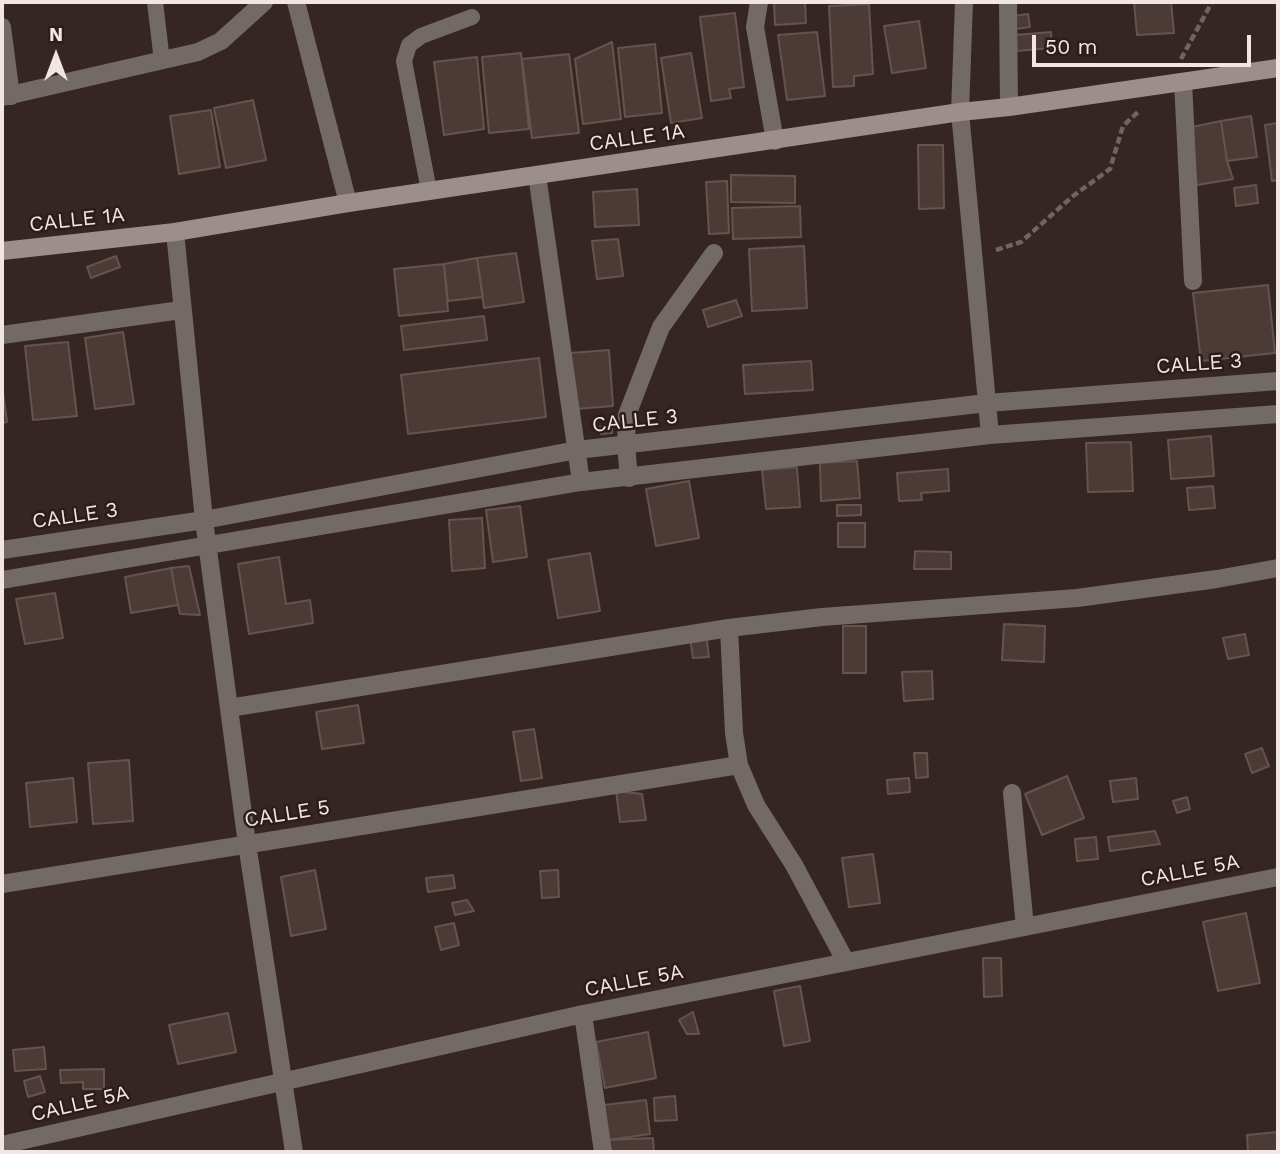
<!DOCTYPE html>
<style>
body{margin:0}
#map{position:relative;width:1280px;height:1154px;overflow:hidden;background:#362623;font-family:"Work Sans",sans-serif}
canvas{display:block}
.frame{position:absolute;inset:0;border:4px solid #f1e6e3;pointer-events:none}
.north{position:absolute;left:21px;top:21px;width:70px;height:70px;-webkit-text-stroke:5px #2c1d19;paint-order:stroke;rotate:0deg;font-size:19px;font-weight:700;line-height:28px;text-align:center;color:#f1e6e3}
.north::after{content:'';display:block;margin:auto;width:24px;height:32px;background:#f1e6e3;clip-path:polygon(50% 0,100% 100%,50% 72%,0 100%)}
.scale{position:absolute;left:1032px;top:35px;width:219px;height:32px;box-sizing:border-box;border:4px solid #f1e6e3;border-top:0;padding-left:9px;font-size:21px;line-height:24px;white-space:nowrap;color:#f1e6e3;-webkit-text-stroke:5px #2c1d19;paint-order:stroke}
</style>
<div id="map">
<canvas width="1280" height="1154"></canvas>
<div class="frame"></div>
<div class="north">N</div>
<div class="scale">50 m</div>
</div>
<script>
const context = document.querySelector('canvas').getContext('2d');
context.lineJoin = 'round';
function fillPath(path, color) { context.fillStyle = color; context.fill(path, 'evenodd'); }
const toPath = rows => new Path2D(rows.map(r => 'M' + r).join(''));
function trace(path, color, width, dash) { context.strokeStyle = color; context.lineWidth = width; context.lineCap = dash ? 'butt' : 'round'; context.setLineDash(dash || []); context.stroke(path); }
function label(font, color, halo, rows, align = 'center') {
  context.font = font + ' "Work Sans",sans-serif'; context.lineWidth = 5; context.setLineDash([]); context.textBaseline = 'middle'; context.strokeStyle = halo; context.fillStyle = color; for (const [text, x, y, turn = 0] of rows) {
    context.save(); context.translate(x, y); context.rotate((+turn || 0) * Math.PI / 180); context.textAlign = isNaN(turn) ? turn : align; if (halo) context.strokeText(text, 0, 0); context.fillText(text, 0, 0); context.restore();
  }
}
const building = toPath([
 [774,2,805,2,806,23,775,25,774,2],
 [1134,2,1171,2,1174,33,1137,35,1134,2],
 [869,4,873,74,854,76,854,86,833,87,829,6,869,4],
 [735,13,744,87,729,89,731,98,711,101,700,17,735,13],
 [1028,14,1030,27,1015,29,1014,16,1028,14],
 [919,21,926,68,892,73,884,26,919,21],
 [817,32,825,96,787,100,778,35,817,32],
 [1051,32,1052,48,1017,51,1015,35,1051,32],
 [612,42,621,119,583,124,575,59,612,42],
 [655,44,662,113,625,117,618,48,655,44],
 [521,53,529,129,489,133,482,57,521,53],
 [691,53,702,118,671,123,661,58,691,53],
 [569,54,579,133,532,138,522,59,569,54],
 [477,57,484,129,444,135,434,62,477,57],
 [253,100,266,160,226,168,214,108,253,100],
 [211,110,220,167,179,174,170,116,211,110],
 [1251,116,1257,157,1227,161,1221,121,1251,116],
 [1221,121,1227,161,1233,179,1197,185,1187,128,1221,121],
 [1278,123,1278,180,1272,181,1265,125,1278,123],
 [918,145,943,145,944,208,919,209,918,145],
 [731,175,795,176,795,203,731,202,731,175],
 [727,181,729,233,709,234,706,182,727,181],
 [1256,185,1258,203,1236,206,1234,188,1256,185],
 [637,189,639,225,595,227,593,192,637,189],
 [800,206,801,237,733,239,732,208,800,206],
 [618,239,623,276,597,279,592,241,618,239],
 [804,246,807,308,752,311,749,249,804,246],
 [516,253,524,302,484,308,477,258,516,253],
 [116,256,120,267,91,278,87,267,116,256],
 [477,258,483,297,448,301,444,264,477,258],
 [444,264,448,311,399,316,394,269,444,264],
 [1268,285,1275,353,1201,361,1193,293,1268,285],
 [736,300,742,316,708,327,703,310,736,300],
 [484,316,487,340,404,350,401,326,484,316],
 [123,332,134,404,95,409,85,338,123,332],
 [68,342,77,416,33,420,25,346,68,342],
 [609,350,613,406,575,409,570,353,609,350],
 [539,358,546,417,408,434,401,375,539,358],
 [811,361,813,390,745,394,743,365,811,361],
 [2,386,7,422,2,423,2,386],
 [612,426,612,433,601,434,600,427,612,426],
 [1211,436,1214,476,1171,479,1168,440,1211,436],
 [1131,442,1133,491,1088,492,1086,443,1131,442],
 [857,461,860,498,821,501,820,463,857,461],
 [797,467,800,507,766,509,762,470,797,467],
 [948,469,949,491,921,493,922,500,899,501,897,473,948,469],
 [689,481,699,538,656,546,646,489,689,481],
 [1213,486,1215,508,1189,510,1187,488,1213,486],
 [837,505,861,505,861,515,837,516,837,505],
 [520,506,527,557,493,562,486,510,520,506],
 [482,518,485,568,452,571,449,520,482,518],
 [838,523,865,523,865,547,838,547,838,523],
 [915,551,951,552,951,569,914,569,915,551],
 [590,553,600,611,558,618,548,560,590,553],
 [279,557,286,604,310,600,313,623,249,634,238,564,279,557],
 [189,566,200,615,180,614,178,605,171,568,189,566],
 [171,568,178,605,131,613,125,577,171,568],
 [55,593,63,638,25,644,16,599,55,593],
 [1004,624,1045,626,1044,662,1002,660,1004,624],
 [843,626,866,626,866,673,843,673,843,626],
 [706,634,709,657,693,658,690,637,706,634],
 [1245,634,1249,655,1228,659,1223,638,1245,634],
 [932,671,933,699,904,701,902,672,932,671],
 [358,705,364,743,322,749,316,712,358,705],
 [534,729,542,778,521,781,513,732,534,729],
 [1262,748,1269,766,1252,773,1245,754,1262,748],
 [914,753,927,753,928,777,916,778,914,753],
 [129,760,133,821,93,824,88,763,129,760],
 [1067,776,1084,818,1042,835,1025,794,1067,776],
 [73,778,77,822,30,827,26,783,73,778],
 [909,778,910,792,888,794,887,780,909,778],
 [1136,778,1138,799,1113,802,1110,781,1136,778],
 [616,791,642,794,646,820,620,822,616,791],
 [1187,797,1190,809,1177,813,1173,801,1187,797],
 [1155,831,1160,844,1110,851,1108,837,1155,831],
 [1096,837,1098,859,1077,861,1075,839,1096,837],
 [873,854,880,903,849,907,842,858,873,854],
 [315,870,326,929,291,936,281,877,315,870],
 [558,870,559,897,542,898,540,871,558,870],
 [453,875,455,888,428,892,426,878,453,875],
 [467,900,474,911,455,915,452,903,467,900],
 [1246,913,1260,983,1218,991,1203,922,1246,913],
 [454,923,459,945,441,950,435,927,454,923],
 [983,958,1001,958,1002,996,984,997,983,958],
 [800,986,810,1041,784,1046,774,991,800,986],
 [693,1012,699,1034,687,1034,679,1020,693,1012],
 [228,1013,236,1052,178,1064,169,1025,228,1013],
 [648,1032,656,1078,605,1088,596,1042,648,1032],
 [44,1047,46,1069,15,1071,13,1050,44,1047],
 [104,1069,104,1089,83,1089,83,1082,61,1083,60,1070,104,1069],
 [40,1076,45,1092,28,1097,24,1081,40,1076],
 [675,1096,677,1120,655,1121,654,1098,675,1096],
 [646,1100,650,1134,608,1140,604,1105,646,1100],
 [1278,1132,1278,1152,1248,1152,1247,1135,1278,1132],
 [653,1138,654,1152,609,1152,608,1140,653,1138]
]);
const path = toPath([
 [1181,59,1212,2],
 [996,250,1021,242,1073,196,1110,169,1123,126,1139,111]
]);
const lane = toPath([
 [155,2,162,61],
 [429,191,404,61,409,45,421,36,472,17]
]);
const street = toPath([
 [296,2,348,203],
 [759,2,755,27,775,141],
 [964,2,960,112,990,435],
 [1008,2,1009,107],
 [2,27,11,96],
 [1183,82,1193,281],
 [2,97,198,52,221,41,264,2],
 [537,175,581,482],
 [175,232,204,520,247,844,294,1152],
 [2,335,181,310],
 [629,478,626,445,627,415,642,376,661,327,714,253],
 [2,550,204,520,577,450,987,403,1278,381],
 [2,580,581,482,990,435,1278,414],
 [229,708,729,628,822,617,1077,598,1217,579,1278,568],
 [739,765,756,805,794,865,846,962],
 [1012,793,1025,927],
 [2,884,739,765,734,733,729,628],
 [583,1014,603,1152],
 [2,1145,583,1014,1278,877]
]);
const secondary = toPath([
 [2,251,175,232,348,203,960,112,1009,107,1278,68]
]);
const streetNames = [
 ["CALLE 1A",637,138,-8],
 ["CALLE 1A",77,220,-6],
 ["CALLE 3",1199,364,-4],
 ["CALLE 3",635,421,-6],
 ["CALLE 3",75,516,-8],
 ["CALLE 5",287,814,-9],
 ["CALLE 5A",1190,871,-11],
 ["CALLE 5A",634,981,-11],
 ["CALLE 5A",80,1104,-13]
];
fillPath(building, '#4b3a36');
trace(building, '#66534f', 2);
trace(path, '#716360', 4.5, [7, 3.5]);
trace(lane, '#736a68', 16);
trace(street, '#736a68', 18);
trace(secondary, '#9c8e8b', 18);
label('21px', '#f1e6e3', '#2c1d19', streetNames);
</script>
